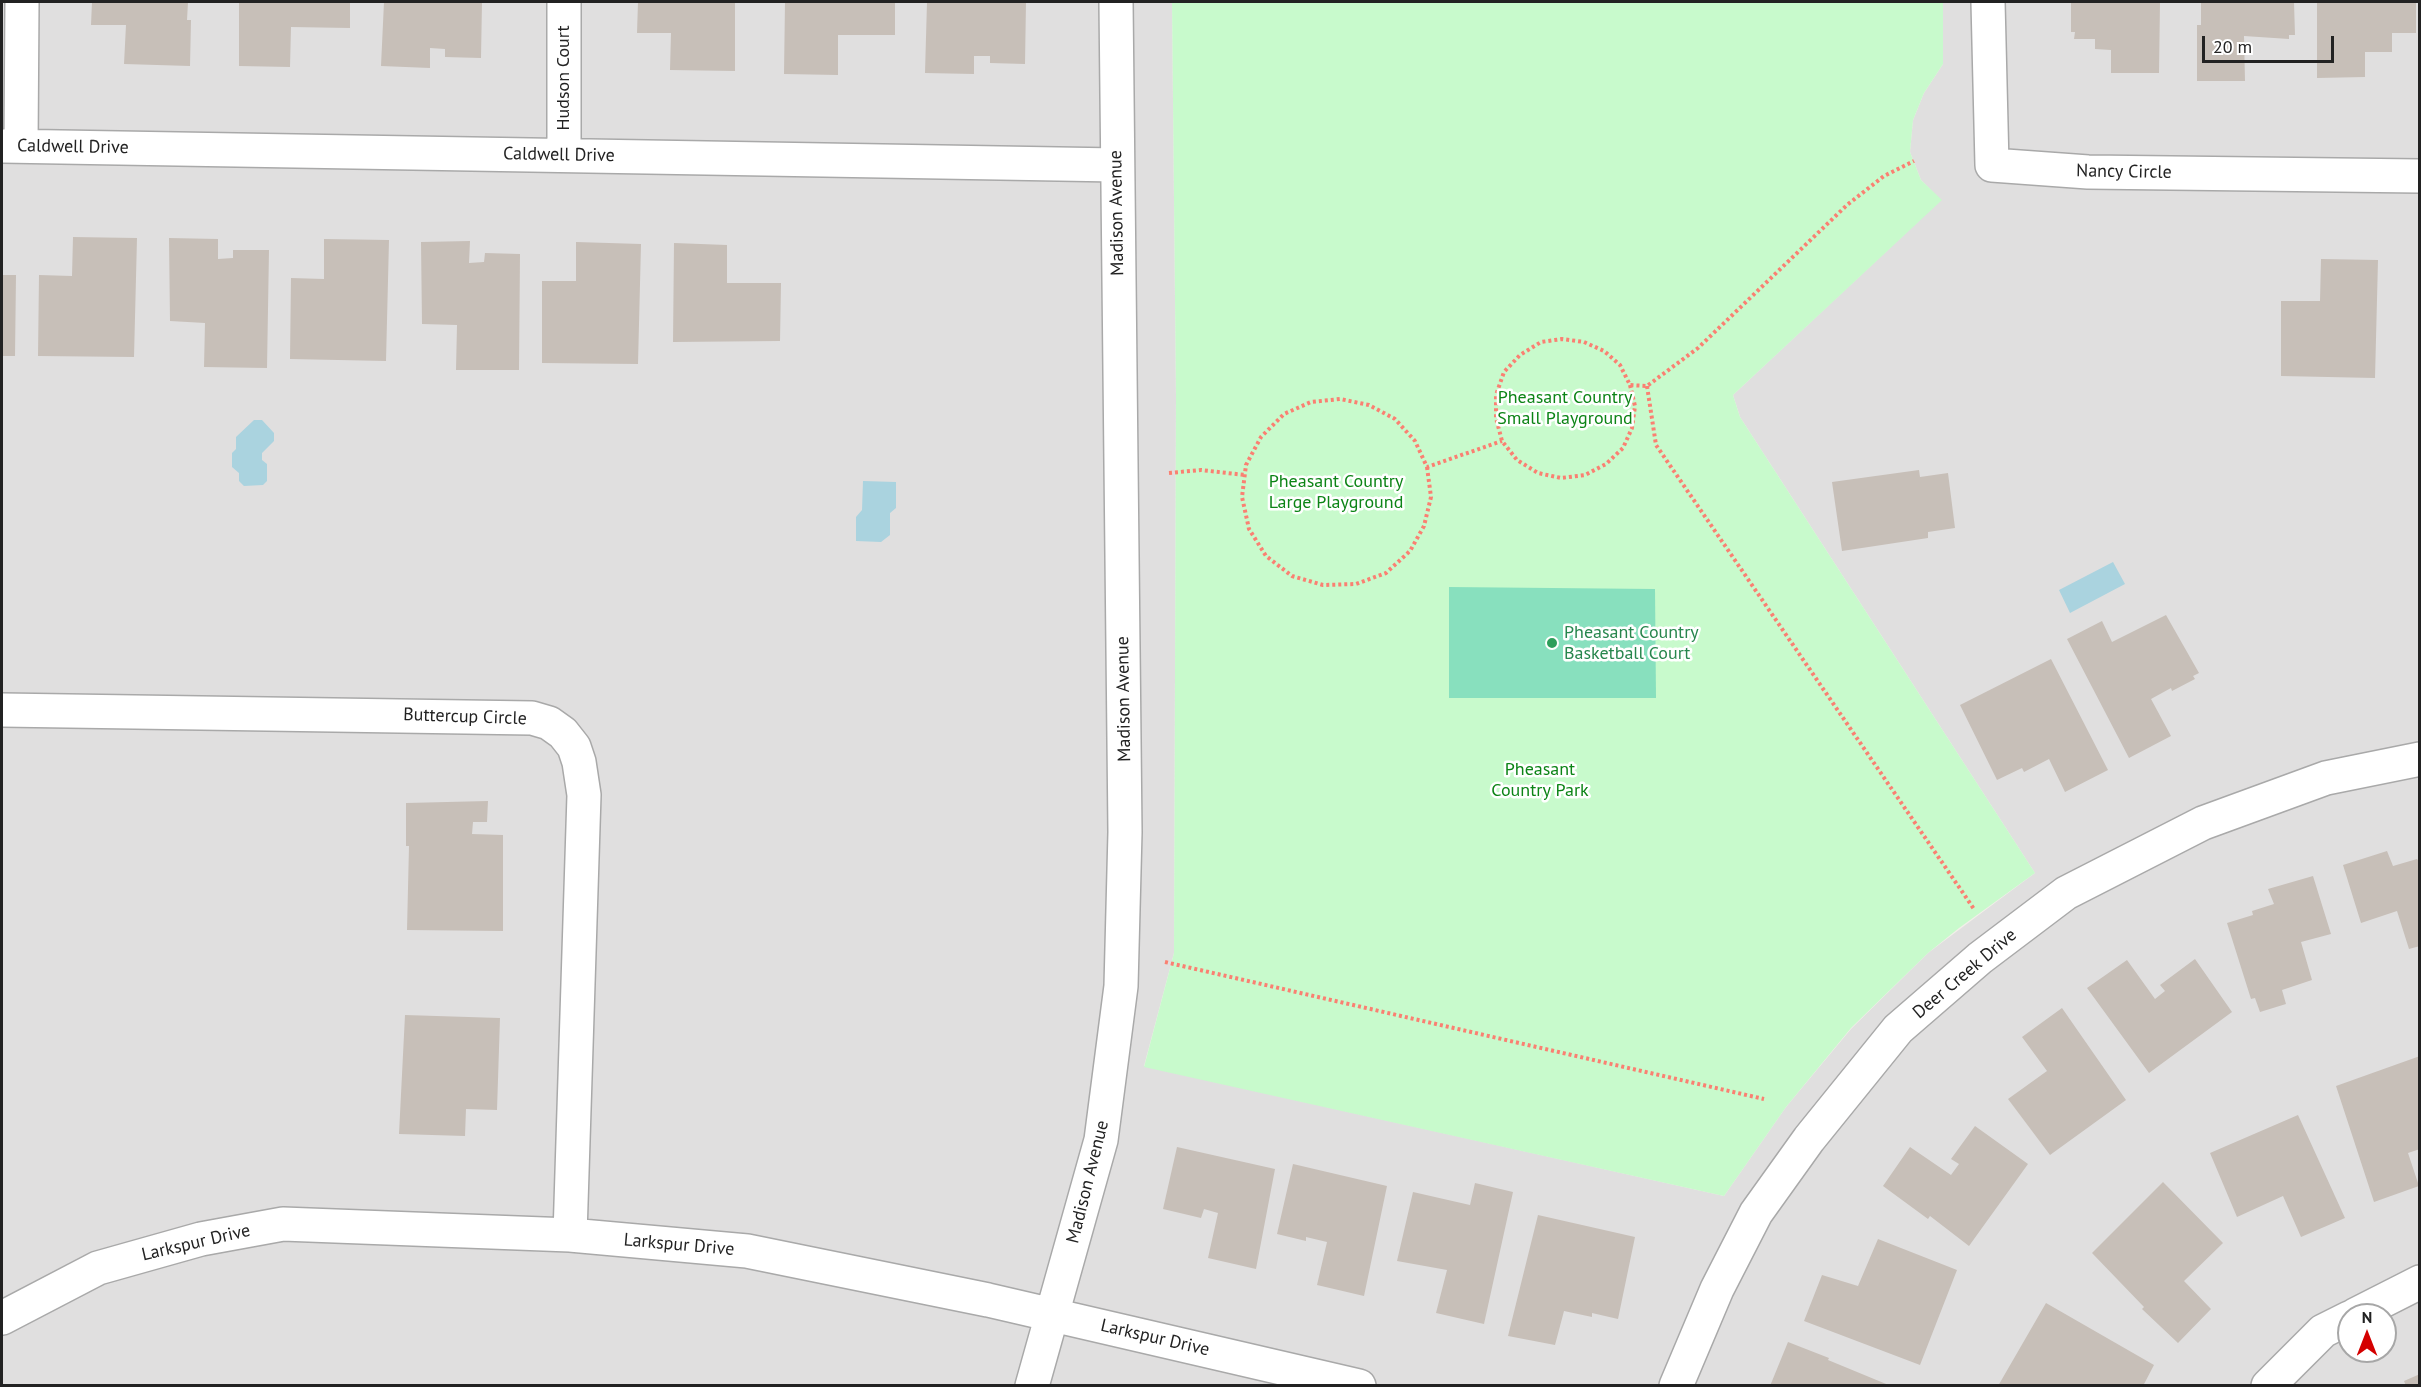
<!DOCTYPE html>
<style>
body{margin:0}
#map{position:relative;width:2421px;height:1387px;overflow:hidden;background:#f2efe9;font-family:"PT Sans",sans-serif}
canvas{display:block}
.frame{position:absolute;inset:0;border:3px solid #222;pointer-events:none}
.north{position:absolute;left:2337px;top:1303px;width:60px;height:60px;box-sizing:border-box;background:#fff;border:2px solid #a7a7a7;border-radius:50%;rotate:0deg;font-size:16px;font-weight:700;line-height:24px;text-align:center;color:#222}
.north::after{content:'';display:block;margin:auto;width:21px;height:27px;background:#d40000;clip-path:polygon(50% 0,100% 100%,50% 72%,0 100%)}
.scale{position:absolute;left:2202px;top:36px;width:132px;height:27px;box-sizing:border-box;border:3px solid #222;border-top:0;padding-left:8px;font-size:18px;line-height:21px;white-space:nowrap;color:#222;-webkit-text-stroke:4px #fff;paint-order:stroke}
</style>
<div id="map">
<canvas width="2421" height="1387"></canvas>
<div class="frame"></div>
<div class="north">N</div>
<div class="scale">20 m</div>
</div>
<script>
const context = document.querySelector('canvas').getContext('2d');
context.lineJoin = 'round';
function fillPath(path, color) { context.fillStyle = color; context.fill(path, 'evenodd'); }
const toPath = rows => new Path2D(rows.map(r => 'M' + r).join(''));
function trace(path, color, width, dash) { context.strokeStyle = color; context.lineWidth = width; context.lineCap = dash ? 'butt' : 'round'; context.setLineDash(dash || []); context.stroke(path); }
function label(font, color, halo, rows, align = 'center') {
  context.font = font + ' "PT Sans",sans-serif'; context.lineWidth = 5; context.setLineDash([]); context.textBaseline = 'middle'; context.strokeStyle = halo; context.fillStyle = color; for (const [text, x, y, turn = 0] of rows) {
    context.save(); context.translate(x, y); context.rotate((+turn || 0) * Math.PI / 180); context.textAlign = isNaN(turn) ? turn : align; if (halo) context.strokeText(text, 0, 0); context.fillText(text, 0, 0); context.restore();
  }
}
const residential = toPath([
 [2,2,1172,2,1176,396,1174,953,1144,1066,1724,1196,1786,1107,1851,1029,1928,953,2035,873,1740,417,1733,395,1941,200,1921,180,1910,152,1913,120,1924,93,1943,64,1943,2,2419,2,2419,1385,2,1386],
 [2349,1315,2385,1315,2385,1351,2349,1351]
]);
const park = toPath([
 [1172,2,1943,2,1943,64,1924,93,1913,120,1910,152,1921,180,1942,200,1733,395,1740,417,2035,873,1959,928,1928,953,1851,1028,1786,1107,1724,1196,1144,1067,1174,953,1176,396]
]);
const pitch = toPath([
 [1449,587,1655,589,1656,698,1449,698]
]);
const water = toPath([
 [254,420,262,420,274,433,274,441,262,453,262,460,267,464,267,481,263,485,244,486,239,481,239,473,232,467,232,453,236,449,236,437],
 [863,481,896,482,896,508,890,513,890,535,881,542,856,541,856,517,862,510],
 [2113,562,2125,584,2070,613,2059,590]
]);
const building = toPath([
 [92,2,188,2,187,20,191,20,190,66,124,64,126,25,91,25],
 [239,2,350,2,350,28,291,27,290,67,239,66],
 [384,2,482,2,481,58,445,57,445,49,430,48,430,68,381,66],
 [638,2,735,2,735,71,670,70,671,33,637,33],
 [785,2,895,2,895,35,838,35,838,75,784,74],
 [927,2,1026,2,1025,64,990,63,990,56,974,56,974,74,925,73],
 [2071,2,2160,2,2159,73,2111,73,2111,50,2095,49,2095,39,2074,39,2075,32,2071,32],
 [2201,2,2294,2,2295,35,2289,35,2289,39,2244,36,2245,81,2197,81,2197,25,2201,25],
 [2317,2,2416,2,2416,33,2392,33,2392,52,2365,52,2365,77,2317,78],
 [73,237,137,238,134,357,38,356,39,275,72,276],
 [169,238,218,239,218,259,233,258,233,250,269,250,267,368,204,367,205,323,170,321],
 [324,239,389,240,386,361,290,359,291,278,324,279],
 [470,241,469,263,484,262,485,253,520,254,519,370,456,370,457,325,422,324,421,242],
 [576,242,641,244,638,364,542,363,542,281,576,281],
 [674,243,727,245,727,283,781,283,780,341,673,342],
 [2321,259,2378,260,2375,378,2281,376,2281,301,2320,301],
 [2,275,16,275,15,356,2,356],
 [1919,470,1920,477,1948,473,1955,528,1928,532,1928,538,1842,551,1832,482],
 [2166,615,2199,673,2193,676,2195,679,2172,691,2171,688,2151,699,2171,736,2129,758,2067,639,2102,621,2112,642],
 [2051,659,2108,770,2065,792,2049,759,2024,772,2022,768,1997,780,1960,705],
 [488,801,487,822,473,822,472,834,503,835,503,931,407,930,409,846,406,846,406,803],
 [2387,851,2393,866,2417,859,2420,863,2420,946,2409,949,2397,911,2361,923,2343,865],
 [2313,876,2331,934,2301,942,2312,980,2282,990,2286,1004,2260,1012,2255,998,2251,999,2227,923,2253,915,2252,911,2274,904,2268,889],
 [2195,959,2232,1012,2149,1073,2087,988,2127,960,2155,999,2165,991,2160,985],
 [2062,1008,2126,1100,2050,1155,2008,1099,2047,1071,2022,1037],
 [405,1015,500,1018,497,1110,466,1109,465,1136,399,1134],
 [2420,1056,2420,1149,2408,1153,2419,1186,2374,1202,2336,1086],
 [2298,1115,2345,1218,2301,1237,2283,1196,2237,1217,2210,1153],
 [1975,1126,2028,1164,1969,1246,1930,1216,1928,1219,1883,1186,1910,1147,1951,1175,1959,1164,1951,1159],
 [1177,1147,1275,1169,1256,1269,1208,1258,1218,1213,1204,1209,1201,1218,1163,1209],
 [1293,1164,1387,1186,1364,1296,1317,1285,1327,1242,1306,1237,1306,1241,1277,1234],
 [2163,1182,2223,1243,2184,1281,2211,1309,2178,1343,2142,1309,2144,1307,2092,1253],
 [1475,1183,1513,1192,1484,1324,1436,1313,1447,1270,1397,1261,1413,1192,1470,1205],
 [1538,1215,1635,1237,1618,1319,1592,1313,1592,1317,1564,1311,1555,1345,1508,1336],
 [1878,1239,1957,1270,1920,1365,1804,1321,1822,1275,1858,1286],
 [2046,1303,2154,1365,2143,1386,1998,1386],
 [1788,1342,1829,1358,1828,1360,1891,1386,1770,1386],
 [2420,1374,2420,1386,2406,1386,2404,1381]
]);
const path = toPath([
 [1630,385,1635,406,1632,428,1623,448,1606,464,1585,475,1561,478,1538,473,1517,460,1502,441,1496,418,1496,395,1504,372,1520,355,1541,342,1562,339,1584,342,1604,351,1620,365,1630,385,1647,386,1698,348,1847,205,1884,176,1914,161],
 [1647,386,1656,445,1974,909],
 [1427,467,1431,497,1424,526,1410,551,1386,573,1356,584,1323,585,1292,576,1266,556,1249,529,1242,497,1246,465,1261,437,1284,414,1311,402,1340,399,1369,405,1395,419,1415,441,1427,467,1502,441],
 [1169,473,1201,470,1245,475],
 [1165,962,1764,1099]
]);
const street = toPath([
 [564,2,564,155],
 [1988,2,1992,165,2088,172,2420,176],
 [2,146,1117,165],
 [21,146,22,2],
 [2,710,532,718,549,723,563,733,574,747,579,762,584,795,570,1235],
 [2355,1315,2420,1282],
 [2,1318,98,1268,201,1239,283,1224,570,1235,747,1251,988,1300,1359,1386],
 [1032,1386,1101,1140,1121,986,1125,832,1116,2],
 [1676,1386,1717,1289,1756,1213,1809,1139,1898,1029,1980,958,2066,893,2203,823,2326,778,2420,759],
 [2268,1386,2323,1331,2349,1318]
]);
const markers = [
 [1552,643,6,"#2e9e5b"]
];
const streetNames = [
 ["Hudson Court",564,78,-90],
 ["Caldwell Drive",73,147,1],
 ["Caldwell Drive",559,155,1],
 ["Nancy Circle",2124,172,1],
 ["Madison Avenue",1117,213,-91],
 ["Madison Avenue",1124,699,-91],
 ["Buttercup Circle",465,717,2],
 ["Deer Creek Drive",1965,974,-40],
 ["Madison Avenue",1088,1182,-76],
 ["Larkspur Drive",196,1243,-13],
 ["Larkspur Drive",679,1245,5],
 ["Larkspur Drive",1155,1338,13]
];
const parkNames = [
 ["Pheasant Country",1565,398],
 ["Small Playground",1565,419],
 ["Pheasant Country",1336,482],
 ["Large Playground",1336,503],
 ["Pheasant",1540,770],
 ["Country Park",1540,791]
];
const leisureNames = [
 ["Pheasant Country",1564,633],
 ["Basketball Court",1564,654]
];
fillPath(residential, '#e0dfdf');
fillPath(park, '#c8facc');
fillPath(pitch, '#88e0be');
fillPath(water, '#aad3df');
fillPath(building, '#c7bfb8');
trace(street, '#a9a9a9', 36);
trace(path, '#fa8072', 4, [3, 3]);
trace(street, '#fff', 33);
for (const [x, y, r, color] of markers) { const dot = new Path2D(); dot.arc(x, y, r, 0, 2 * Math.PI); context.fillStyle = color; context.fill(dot); trace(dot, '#fff', 2); }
label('18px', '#222', '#fff', streetNames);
label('18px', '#0c8416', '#fff', parkNames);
label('18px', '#27864d', '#fff', leisureNames, 'left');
</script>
